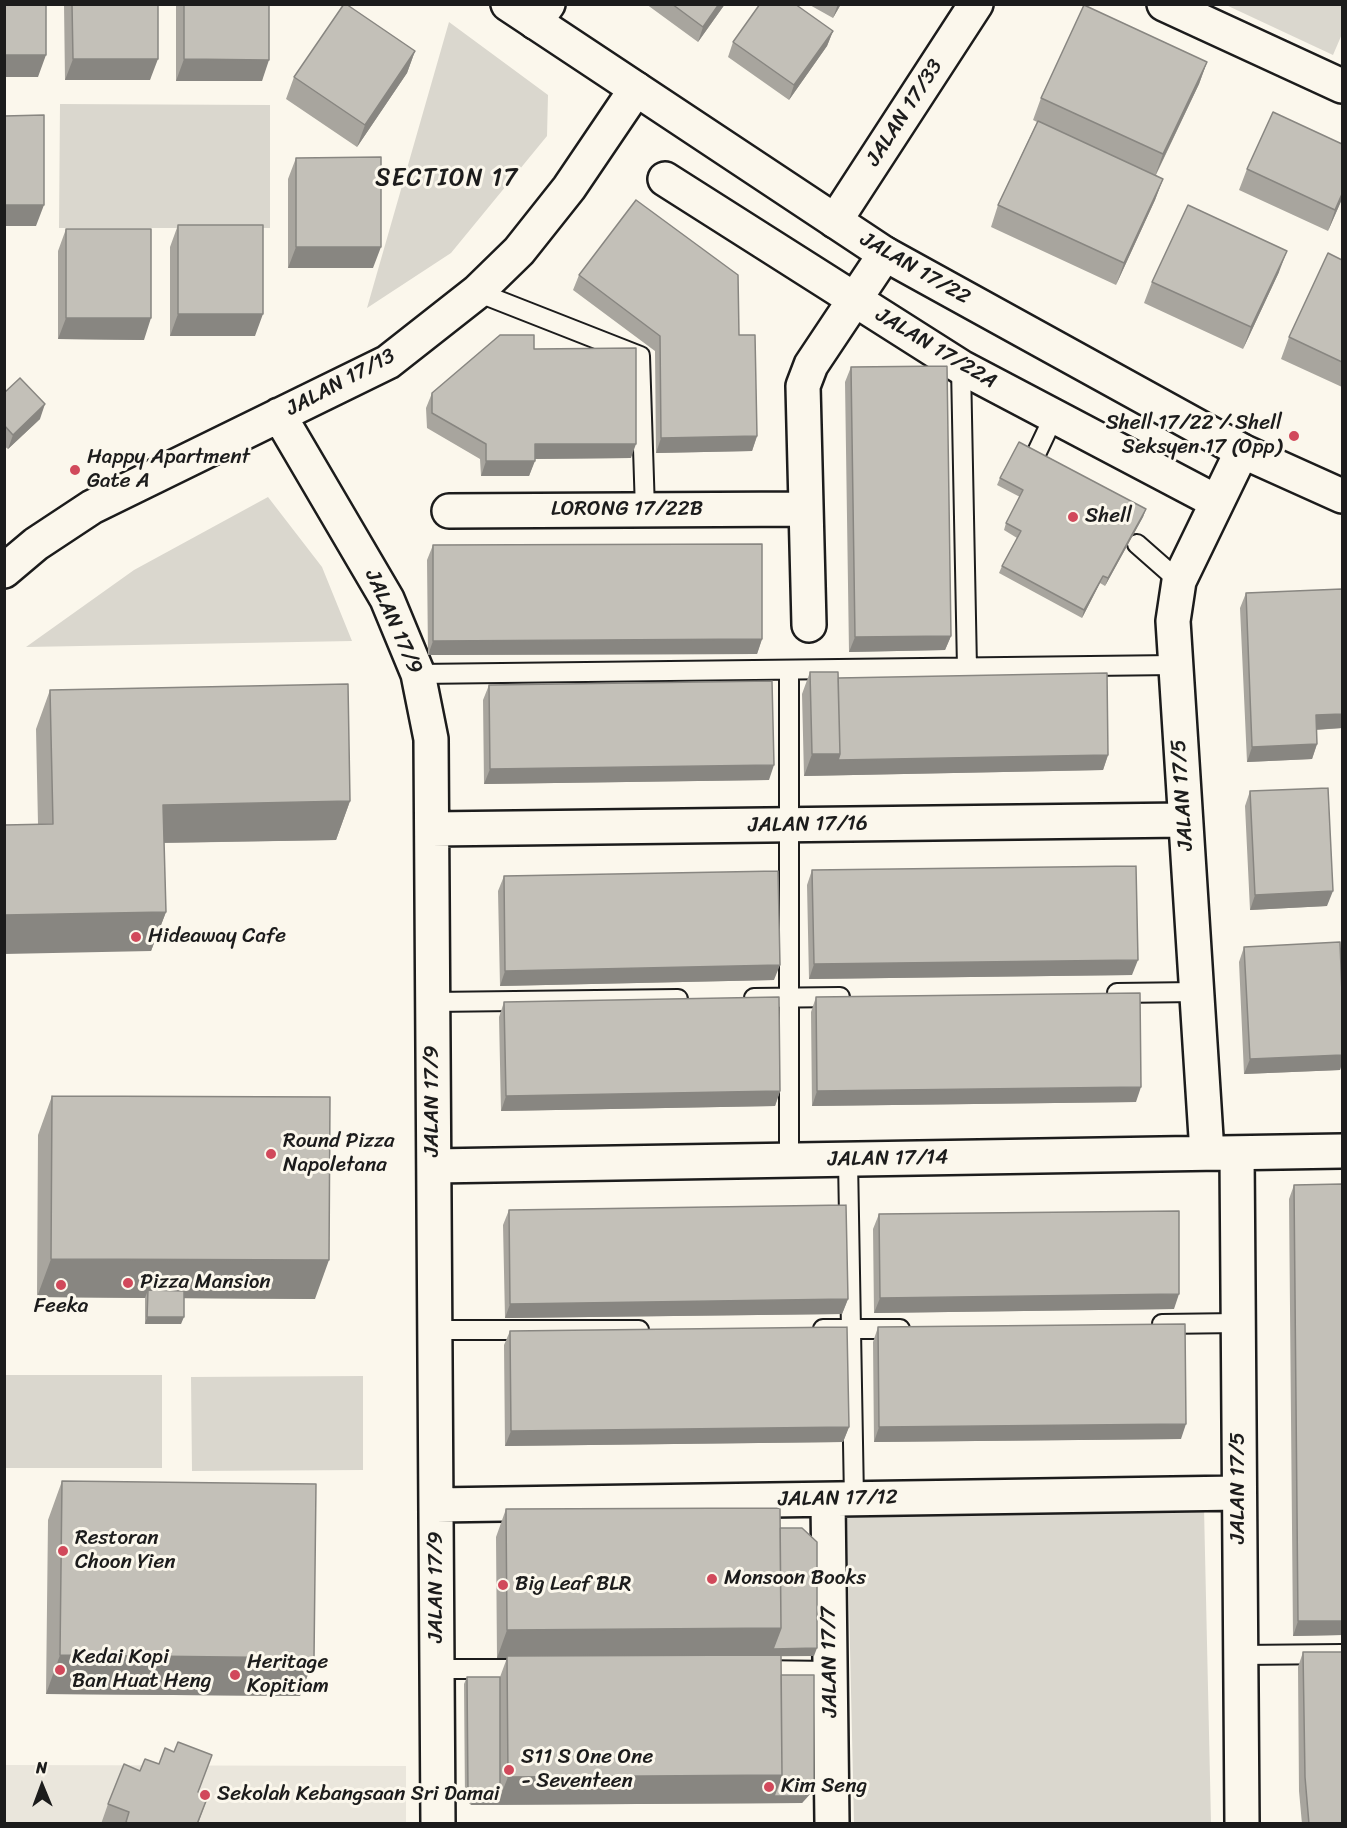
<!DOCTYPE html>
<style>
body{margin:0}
#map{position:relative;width:1347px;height:1828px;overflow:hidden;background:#fbf7ec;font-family:Sriracha,sans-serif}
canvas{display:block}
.frame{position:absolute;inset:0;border:6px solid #1c1c1c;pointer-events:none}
.north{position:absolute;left:12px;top:1756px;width:60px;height:60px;-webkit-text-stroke:4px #fbf7ec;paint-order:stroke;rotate:359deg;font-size:16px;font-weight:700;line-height:24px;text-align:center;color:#1c1c1c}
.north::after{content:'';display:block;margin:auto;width:21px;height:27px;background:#1c1c1c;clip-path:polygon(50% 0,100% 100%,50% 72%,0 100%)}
</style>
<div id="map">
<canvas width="1347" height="1828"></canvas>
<div class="frame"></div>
<div class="north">N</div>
</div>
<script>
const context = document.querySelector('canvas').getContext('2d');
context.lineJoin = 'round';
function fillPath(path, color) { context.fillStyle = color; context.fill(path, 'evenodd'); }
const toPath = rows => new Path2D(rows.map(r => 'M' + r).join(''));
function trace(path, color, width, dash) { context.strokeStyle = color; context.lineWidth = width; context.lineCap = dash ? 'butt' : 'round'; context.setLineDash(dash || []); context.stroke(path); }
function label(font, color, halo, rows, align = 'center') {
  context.font = font + ' Sriracha,sans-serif'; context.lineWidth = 6; context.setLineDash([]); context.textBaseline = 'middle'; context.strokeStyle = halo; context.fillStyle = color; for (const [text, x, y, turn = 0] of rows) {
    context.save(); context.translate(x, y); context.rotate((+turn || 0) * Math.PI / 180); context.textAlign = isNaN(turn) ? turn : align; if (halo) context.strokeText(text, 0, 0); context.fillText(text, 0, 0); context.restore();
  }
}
const built = toPath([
 [5,1765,406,1766,406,1823,5,1824]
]);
const green = toPath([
 [1226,5,1342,5,1342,34,1333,55],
 [449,22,548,95,547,136,451,253,367,308],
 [60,104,270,105,270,228,59,228],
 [268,497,322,567,352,641,26,647,134,570],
 [5,1375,162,1375,162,1468,5,1468],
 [363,1376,363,1470,192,1471,191,1377],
 [1204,1508,1211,1823,854,1823,847,1516]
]);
const service = toPath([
 [477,292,640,356,645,510],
 [961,367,967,668],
 [1037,452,1054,416],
 [1137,544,1179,581],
 [418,674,1174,665],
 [1117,993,1196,992],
 [754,998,840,997],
 [433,1002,678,999],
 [848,1160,854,1499],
 [789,1161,789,670],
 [1162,1324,1238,1323],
 [823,1329,900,1329],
 [435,1330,639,1330],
 [1240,1655,1342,1654],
 [437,1669,525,1669],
 [757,1670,830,1671]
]);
const minor = toPath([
 [1164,4,1342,86],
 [535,22,548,4],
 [665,179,961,367,1217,502],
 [835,221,976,4],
 [279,415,387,599,418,674,431,739,438,1824],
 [449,511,806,509],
 [4,571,36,544,92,507,388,362,477,292,519,251,569,188,636,89],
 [809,625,803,386,811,365,885,254],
 [432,829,1185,820],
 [1207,1153,1173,621,1179,581,1242,451],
 [1237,1153,1242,1824],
 [434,1166,1342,1151],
 [828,1500,832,1824],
 [436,1505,1239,1493]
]);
const tertiary = toPath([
 [508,4,885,254,1242,451,1342,496]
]);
const wall = toPath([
 [64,4,158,4,150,80,65,80],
 [176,4,269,4,262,81,176,81],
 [646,4,725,4,698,42],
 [808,4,841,4,833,18],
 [833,31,827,46,789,100,728,57,733,42],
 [415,51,407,73,357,147,286,99,294,77],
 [1207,62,1199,84,1156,175,1163,179,1155,200,1116,285,991,227,998,205,1037,122,1033,120,1041,98],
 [1342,144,1342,199,1328,231,1239,190,1247,169],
 [296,158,373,268,288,268,288,179],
 [178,225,255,336,170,336,170,247],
 [66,229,144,340,58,339,58,251],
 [1342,260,1342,387,1281,359,1289,337],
 [1279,272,1243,349,1144,303,1152,282],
 [579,275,739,335,757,436,752,451,656,453,655,351,573,290],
 [534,349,631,458,535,459,529,476,481,476,480,459,427,428,426,408,432,393],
 [851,367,951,636,945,650,849,652,845,382],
 [4,393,40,419,8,449,4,446],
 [1000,478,1146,509,1143,517,1105,586,1100,583,1082,618,999,573,1002,566,1017,538,1004,530,1006,523,1020,497,997,485],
 [433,545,762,639,757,654,428,655,427,560],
 [1342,589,1342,728,1316,730,1317,744,1312,759,1247,762,1240,608,1246,593],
 [810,672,838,678,1108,755,1103,770,804,776,802,694],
 [489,685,769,780,484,784,483,700],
 [50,690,350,801,336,840,164,843,166,912,151,951,38,824,36,729],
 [1250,791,1327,906,1250,910,1245,806],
 [812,870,1132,975,809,979,807,885],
 [504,876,774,980,500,986,498,891],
 [1244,947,1342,994,1342,1063,1340,1070,1244,1074,1239,962],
 [816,997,1136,1102,812,1106,811,1012],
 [504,1002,780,1091,775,1106,501,1111,499,1017],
 [52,1096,315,1299,184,1298,181,1324,145,1324,145,1298,37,1297,38,1135],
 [1342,1184,1342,1635,1293,1636,1289,1199,1294,1185],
 [509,1210,848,1299,842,1314,505,1318,503,1225],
 [879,1214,1174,1309,874,1313,873,1229],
 [878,1327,1181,1439,874,1442,873,1342],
 [510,1331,849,1427,843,1442,505,1446,504,1345],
 [62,1481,314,1658,300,1696,46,1694,48,1520],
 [506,1509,780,1528,814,1656,781,1656,781,1675,814,1785,811,1793,802,1803,471,1805,465,1799,464,1684,467,1677,500,1677,507,1658,497,1658,496,1537],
 [1303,1652,1342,1824,1302,1824,1299,1791,1298,1667],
 [198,1793,208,1796,198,1824,101,1824,108,1804]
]);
const shadedWall = toPath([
 [719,4,725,4,698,42,703,27],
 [838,4,841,4,833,18],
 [833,31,827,46,789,100,794,85],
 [415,51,407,73,357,147,365,125],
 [4,55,46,55,38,77,4,77],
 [73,59,158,59,150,80,65,80],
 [184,59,269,60,262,81,176,81],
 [1207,62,1199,84,1155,176,1163,154],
 [1163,179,1155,200,1116,285,1124,263],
 [1342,194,1342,199,1328,231,1335,210],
 [4,205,44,205,36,226,4,226],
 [296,247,381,247,373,268,288,268],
 [1287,251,1279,272,1243,349,1251,327],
 [178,314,263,314,255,336,170,336],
 [66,318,151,318,144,340,58,339],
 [45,404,40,419,8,449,13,435],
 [757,436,752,451,656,453,661,438],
 [535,444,636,444,631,458,529,459],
 [486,461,535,461,529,476,481,476],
 [1146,509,1143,517,1105,586,1108,578],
 [1103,576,1100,583,1082,618,1084,610],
 [951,636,945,650,849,652,855,637],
 [762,639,757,654,428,655,433,641],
 [1342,714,1342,728,1310,730,1316,715],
 [1317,744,1312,759,1247,762,1252,747],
 [812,754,840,754,1108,755,1103,770,804,776],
 [774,765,769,780,484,784,490,769],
 [350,801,336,840,149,843,163,805],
 [1333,891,1327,906,1250,910,1255,895],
 [166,912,151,951,4,954,4,915],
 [1138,960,1132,975,809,979,814,964],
 [780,965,774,980,500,986,505,971],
 [1342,1055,1342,1063,1340,1070,1244,1074,1250,1059],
 [1141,1087,1136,1102,812,1106,817,1091],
 [780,1091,775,1106,501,1111,506,1096],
 [51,1259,329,1260,315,1299,147,1298,148,1290,145,1298,37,1297],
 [1179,1294,1174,1309,874,1313,880,1298],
 [848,1299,842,1314,505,1318,510,1304],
 [147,1317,184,1317,181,1324,145,1324],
 [1186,1424,1181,1439,874,1442,879,1427],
 [849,1427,843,1442,505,1446,511,1431],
 [1298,1621,1342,1621,1342,1635,1293,1636],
 [781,1628,817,1648,814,1656,497,1658,507,1630],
 [60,1655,314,1658,300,1696,46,1694],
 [782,1775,814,1785,811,1793,802,1803,471,1805,473,1797,500,1797,508,1777]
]);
const building = toPath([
 [4,4,46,4,46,55,4,55,4,4],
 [72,4,158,4,158,59,73,59,72,4],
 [184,4,269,4,269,60,184,59,184,4],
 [344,4,346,4,415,51,365,125,294,77,344,4],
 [672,4,719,4,703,27,672,4],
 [760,4,795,4,833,31,794,85,733,42,760,4],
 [1084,5,1207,62,1163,154,1041,98,1084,5],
 [1273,112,1342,144,1342,194,1335,210,1247,169,1273,112],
 [44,115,44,205,4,205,4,116,44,115],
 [1038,121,1163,179,1124,263,998,205,1038,121],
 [381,157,381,247,296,247,296,158,381,157],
 [636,200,738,275,739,335,755,335,757,436,661,438,660,336,579,275,636,200],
 [1188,205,1287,251,1251,327,1152,282,1188,205],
 [178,225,263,225,263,314,178,314,178,225],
 [66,229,151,229,151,318,66,318,66,229],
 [1328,253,1342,260,1342,362,1289,337,1328,253],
 [500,335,534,335,534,349,636,348,636,444,535,444,535,461,486,461,486,444,432,413,432,393,500,335],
 [947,366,951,636,855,637,851,367,947,366],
 [20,378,45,404,13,435,4,425,4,393,20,378],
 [1019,442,1146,509,1108,578,1103,576,1084,610,1002,566,1021,531,1006,523,1023,490,1000,478,1019,442],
 [762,544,762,639,433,641,433,545,762,544],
 [1342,589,1342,714,1316,715,1317,744,1252,747,1246,593,1342,589],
 [810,672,838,672,840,754,812,754,810,672],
 [1107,673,1108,755,838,760,840,754,838,678,1107,673],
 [772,681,774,765,490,769,489,685,772,681],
 [348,684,350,801,163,805,166,912,4,915,4,825,53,824,50,690,348,684],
 [1328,788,1333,891,1255,895,1250,791,1328,788],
 [1136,866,1138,960,814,964,812,870,1136,866],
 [778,871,780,965,505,971,504,876,778,871],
 [1340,942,1342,994,1342,1055,1250,1059,1244,947,1340,942],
 [1140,993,1141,1087,817,1091,816,997,1140,993],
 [779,997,780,1091,506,1096,504,1002,779,997],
 [52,1096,330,1097,329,1260,51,1259,52,1096],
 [1342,1184,1342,1621,1298,1621,1294,1185,1342,1184],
 [846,1205,848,1299,510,1304,509,1210,846,1205],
 [1179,1211,1179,1294,880,1298,879,1214,1179,1211],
 [148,1290,184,1291,184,1317,147,1317,148,1290],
 [1185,1324,1186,1424,879,1427,878,1327,1185,1324],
 [847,1327,849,1427,511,1431,510,1331,847,1327],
 [62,1481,316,1484,314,1658,60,1655,62,1481],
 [780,1508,781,1628,507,1630,506,1509,780,1508],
 [780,1528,802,1528,817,1542,817,1648,773,1649,781,1628,780,1528],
 [1303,1652,1342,1652,1342,1824,1309,1824,1305,1777,1303,1652],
 [781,1655,782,1775,508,1777,507,1656,781,1655],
 [781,1675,814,1675,814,1785,805,1796,774,1796,782,1775,781,1675],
 [467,1677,500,1677,500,1797,473,1797,468,1791,467,1677],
 [178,1742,212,1755,198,1792,208,1796,197,1824,130,1824,126,1822,129,1812,108,1804,124,1764,140,1771,145,1759,159,1764,165,1748,174,1752,178,1742]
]);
const markers = [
 [1294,436,6,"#d1495b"],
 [75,470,6,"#d1495b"],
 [1073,517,6,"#d1495b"],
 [136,937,6,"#d1495b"],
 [271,1154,6,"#d1495b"],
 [128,1283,6,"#d1495b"],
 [61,1285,6,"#d1495b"],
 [63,1551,6,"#d1495b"],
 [712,1579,6,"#d1495b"],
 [503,1585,6,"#d1495b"],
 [60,1670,6,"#d1495b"],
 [235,1675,6,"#d1495b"],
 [509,1770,6,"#d1495b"],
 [769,1787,6,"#d1495b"],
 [205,1795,6,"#d1495b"]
];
const streetNames = [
 ["JALAN 17/33",905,113,-57],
 ["JALAN 17/22",915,269,30],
 ["JALAN 17/22A",936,349,31],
 ["JALAN 17/13",341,383,-28],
 ["LORONG 17/22B",627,510],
 ["JALAN 17/9",393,622,66],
 ["JALAN 17/5",1183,795,-94],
 ["JALAN 17/16",808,825,-1],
 ["JALAN 17/9",433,1101,-90],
 ["JALAN 17/14",888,1159,-1],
 ["JALAN 17/5",1239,1488,-90],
 ["JALAN 17/12",838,1499,-1],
 ["JALAN 17/9",437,1587,-90],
 ["JALAN 17/7",830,1662,-91]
];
const poiNames = [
 ["Shell 17/22 / Shell",1282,424,"right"],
 ["Seksyen 17 (Opp)",1282,448,"right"],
 ["Happy Apartment",87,458],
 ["Gate A",87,482],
 ["Shell",1085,517],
 ["Hideaway Cafe",148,937],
 ["Round Pizza",283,1142],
 ["Napoletana",283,1166],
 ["Pizza Mansion",140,1283],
 ["Feeka",61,1307,"center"],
 ["Restoran",75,1539],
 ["Choon Yien",75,1563],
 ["Monsoon Books",724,1579],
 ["Big Leaf BLR",515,1585],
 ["Kedai Kopi",72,1658],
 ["Ban Huat Heng",72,1682],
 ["Heritage",247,1663],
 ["Kopitiam",247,1687],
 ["S11 S One One",521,1758],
 ["- Seventeen",521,1782],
 ["Kim Seng",781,1787],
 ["Sekolah Kebangsaan Sri Damai",217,1795]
];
const quarterNames = [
 ["SECTION 17",447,179]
];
fillPath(built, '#eae6dc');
fillPath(green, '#dad7ce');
trace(service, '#1c1c1c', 22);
trace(minor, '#1c1c1c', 38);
trace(tertiary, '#1c1c1c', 38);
trace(service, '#fbf7ec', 18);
trace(minor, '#fbf7ec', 33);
trace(tertiary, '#fbf7ec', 33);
fillPath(wall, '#a8a59e');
fillPath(shadedWall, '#888681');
fillPath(building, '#c3c0b8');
trace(building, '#888681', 1.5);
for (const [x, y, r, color] of markers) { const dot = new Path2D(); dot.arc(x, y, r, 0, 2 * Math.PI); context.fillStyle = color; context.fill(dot); trace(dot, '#fbf7ec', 2); }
label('21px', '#1c1c1c', '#fbf7ec', streetNames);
label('21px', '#1c1c1c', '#fbf7ec', poiNames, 'left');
context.letterSpacing = '1.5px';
label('24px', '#1c1c1c', '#fbf7ec', quarterNames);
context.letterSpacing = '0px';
</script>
